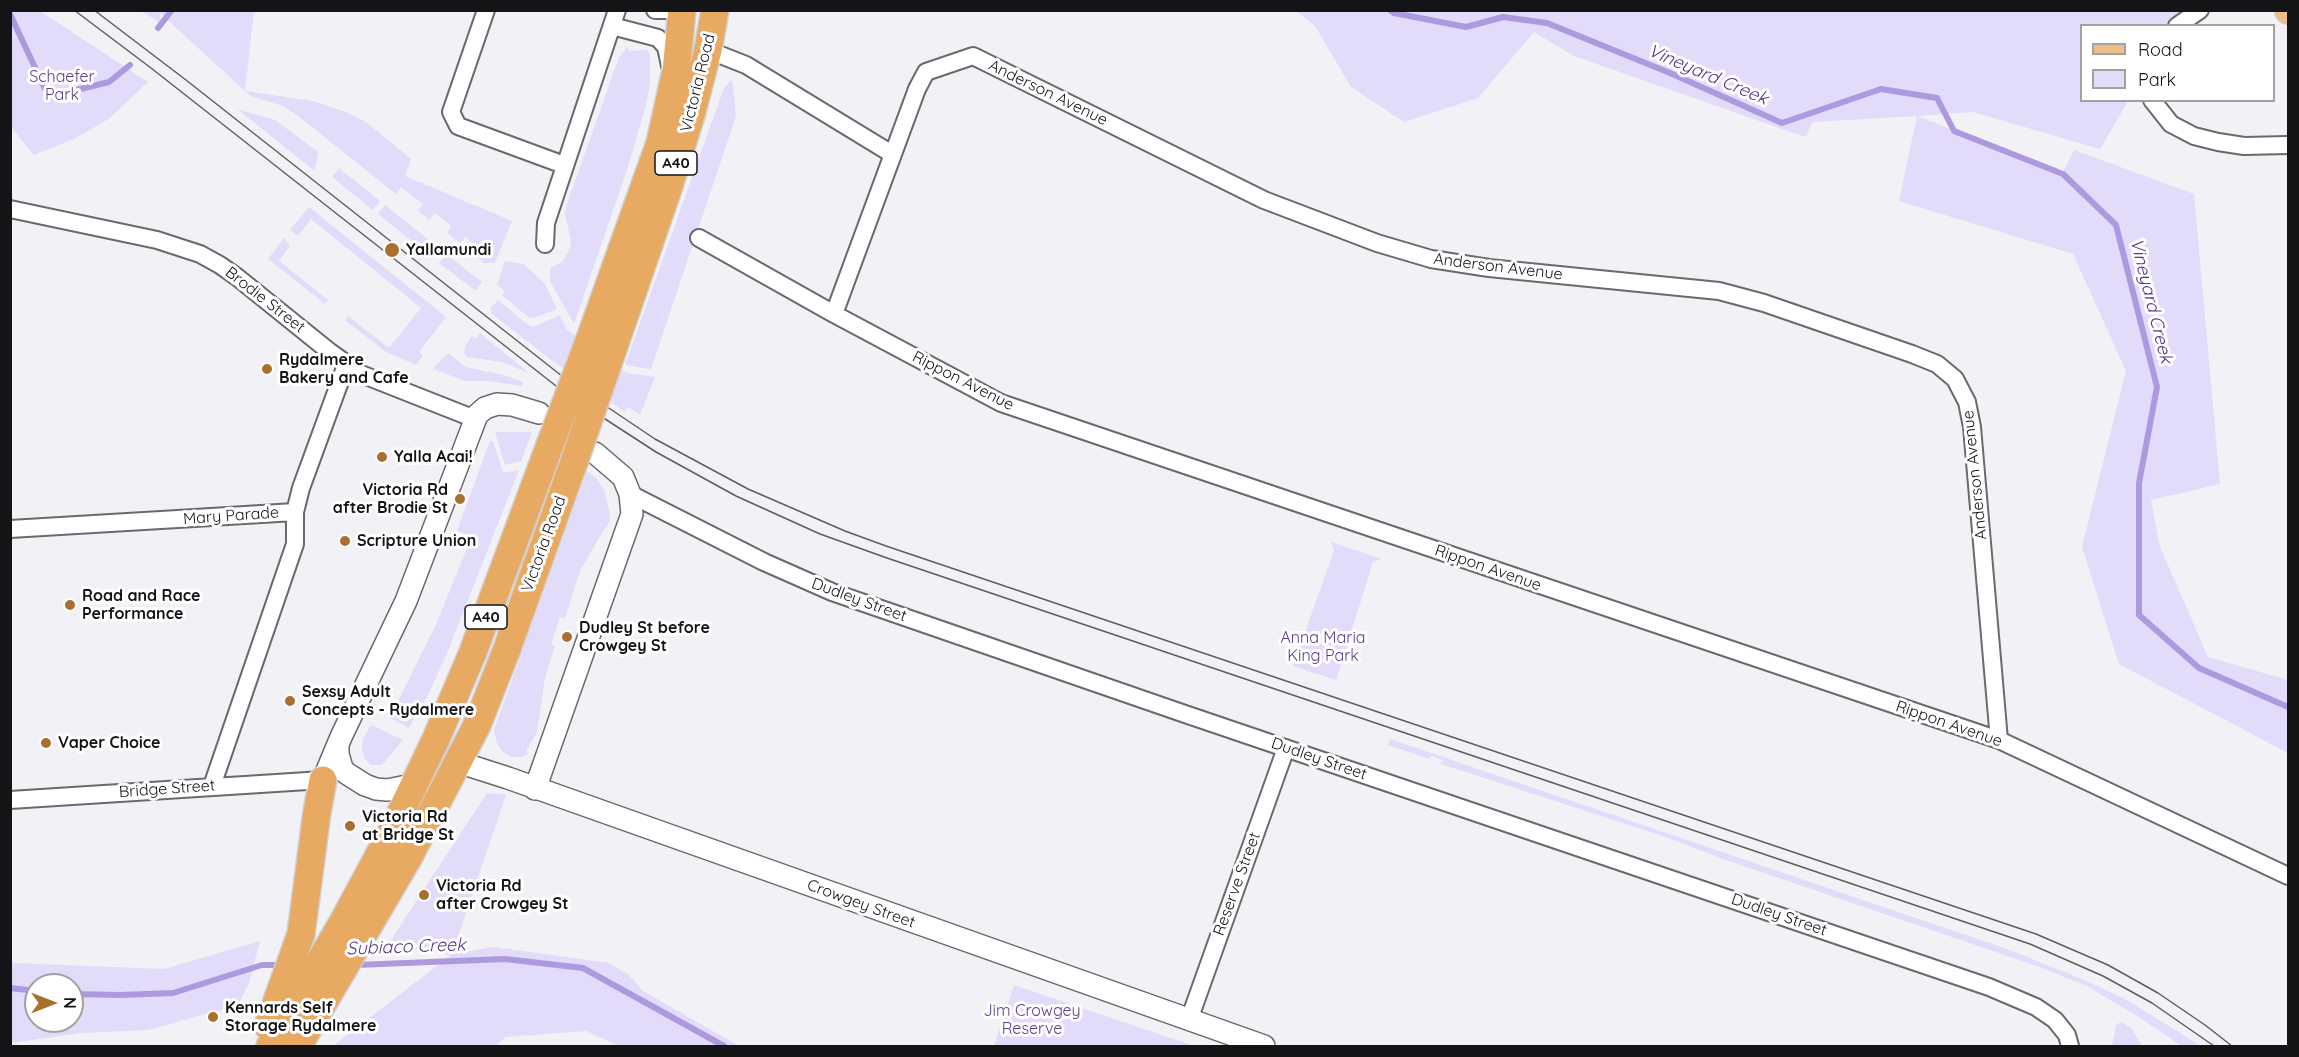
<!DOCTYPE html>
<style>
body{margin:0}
#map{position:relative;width:2299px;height:1057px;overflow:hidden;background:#f2f1f6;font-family:Quicksand,sans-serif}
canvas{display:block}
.frame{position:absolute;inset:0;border:12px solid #141416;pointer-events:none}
.legend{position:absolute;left:2080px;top:24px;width:195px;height:78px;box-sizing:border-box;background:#fff;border:2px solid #a1a1a2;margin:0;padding:8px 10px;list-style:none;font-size:18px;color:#141416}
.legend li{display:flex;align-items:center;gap:12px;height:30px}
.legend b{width:30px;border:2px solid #a1a1a2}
.north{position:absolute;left:24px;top:973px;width:60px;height:60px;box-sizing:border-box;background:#fff;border:2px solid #a1a1a2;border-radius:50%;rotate:90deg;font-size:16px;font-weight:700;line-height:24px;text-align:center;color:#141416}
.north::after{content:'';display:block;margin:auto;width:21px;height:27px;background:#a96f2f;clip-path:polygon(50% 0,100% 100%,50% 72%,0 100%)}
</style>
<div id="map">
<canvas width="2299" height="1057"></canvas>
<div class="frame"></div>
<ul class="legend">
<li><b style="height:8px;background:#eebf8a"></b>Road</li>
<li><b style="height:16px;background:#e2dbfa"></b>Park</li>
</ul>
<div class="north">N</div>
</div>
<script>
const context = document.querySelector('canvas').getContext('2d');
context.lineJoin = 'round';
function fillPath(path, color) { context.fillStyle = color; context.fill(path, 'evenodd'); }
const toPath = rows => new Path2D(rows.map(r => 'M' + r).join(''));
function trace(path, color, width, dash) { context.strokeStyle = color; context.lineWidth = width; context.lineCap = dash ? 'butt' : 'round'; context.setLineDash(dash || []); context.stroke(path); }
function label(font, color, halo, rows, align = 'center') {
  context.font = font + ' Quicksand,sans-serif'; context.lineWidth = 6; context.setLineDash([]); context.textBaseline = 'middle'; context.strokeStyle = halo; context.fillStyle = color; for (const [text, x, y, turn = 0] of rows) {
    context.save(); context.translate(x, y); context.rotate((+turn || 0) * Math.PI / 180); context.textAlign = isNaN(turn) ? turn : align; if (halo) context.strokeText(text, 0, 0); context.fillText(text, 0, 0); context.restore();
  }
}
const green = toPath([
 [10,11,40,11,148,82,110,118,74,139,34,155,11,127],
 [141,11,254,11,245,91,313,101,346,112,366,122,411,159,405,176,512,221,496,260,494,263,484,263,478,258,483,251,465,237,460,243,447,233,451,226,435,213,429,220,418,211,423,204,401,187,396,194,297,115,283,106,251,96,245,91,160,13,161,23],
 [1296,11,2180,11,2172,25,2082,26,2082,100,2128,101,2100,149,1973,112,1918,116,2062,174,2074,150,2194,194,2220,484,2151,500,2160,547,2208,657,2288,680,2288,753,2119,664,2082,547,2126,371,2073,254,1899,201,1917,116,1813,122,1805,137,1574,56,1534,32,1478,98,1404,122,1351,87,1315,26],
 [627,47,629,51,647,50,650,54,650,82,646,105,627,170,574,324,550,281,550,268,562,262,570,249,571,241,565,214,567,204,619,57],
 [732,79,736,116,651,369,625,365,724,88],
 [237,109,275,120,318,152,315,171],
 [339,168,380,201,373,210,332,177],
 [385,205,440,249,433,258,378,214],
 [309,207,446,317,419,352,423,355,416,365,386,352,345,320,348,316,389,348,421,308,311,219,298,236,290,230],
 [284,238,290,246,279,261,328,300,325,304,268,259],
 [446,254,482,282,476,291,439,263],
 [505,261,524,264,545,284,557,309,533,318,528,317,502,295,505,291,497,285],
 [498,300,527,324,533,327,560,315,567,330,626,373,655,377,640,415,628,407,625,412,546,356,491,313,491,308],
 [480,333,529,373,502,362,467,357,464,352,466,345,472,336,476,339],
 [448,353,466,367,507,376,523,382,522,386,489,381,465,381,433,369],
 [495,432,532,432,521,461,505,465],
 [490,441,493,441,503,473,519,470,450,646,429,693,409,728,390,718,437,622,472,536,457,531],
 [587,471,596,478,605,492,610,516,608,525,603,531,580,571,565,618,560,617,551,644,555,646,545,678,537,732,526,751,528,754,521,757,511,757,502,751,497,743,494,730],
 [1331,542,1382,559,1373,562,1336,680,1293,666,1334,551],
 [371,725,403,740,382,765,370,765,364,757,362,749,363,739],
 [1390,739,2010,950,2084,980,2125,999,2187,1037,2200,1046,2182,1046,2134,1014,2085,985,2034,965,1723,859,1663,836,1441,764,1443,760,1431,756,1430,759,1388,745],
 [487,793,506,795,452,954,494,947,609,963,629,975,643,991,739,1046,619,1046,586,1031,506,1037,495,1046,333,1046,451,955,387,946],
 [260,941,249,983,238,1005,148,1030,81,1033,11,1043,11,963,164,969],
 [36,985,72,985,72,1021,36,1021],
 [1014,985,1194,1046,994,1046],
 [2121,1022,2132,1029,2142,1046,2112,1046,2116,1025]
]);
const stream = toPath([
 [1390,10,1394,13,1466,27,1503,17,1547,23,1670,73,1782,123,1881,89,1937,98,1954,131,2063,174,2116,225,2157,387,2139,483,2139,615,2199,668,2288,707],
 [10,14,45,89,60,94,109,82,130,65],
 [158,28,172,10],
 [356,965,505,959,583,968,724,1046],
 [10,988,36,991],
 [72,994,120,995,173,993,262,965,282,965]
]);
const minor = toPath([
 [486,10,451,112,458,126,564,165],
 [655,10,672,10],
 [612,26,658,38,666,47,670,66],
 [2177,26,2200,10],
 [708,50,746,65,892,154],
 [2152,100,2171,124,2194,136,2218,142,2244,146,2288,145],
 [10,209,157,240,200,254,220,265,237,277,330,352,361,374,475,419],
 [699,238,834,314,1001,403,1999,740,2288,876],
 [545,244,546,223,617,10],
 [834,314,917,89,926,72,973,56,1264,200,1377,243,1431,259,1489,268,1719,291,1764,303,1912,354,1937,364,1955,379,1967,402,1972,427,1999,740],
 [630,494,764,562,832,592,1185,714,1989,987,2036,1007,2055,1020,2067,1035,2070,1046],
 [10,529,295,512,301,488,346,365],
 [212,786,295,544,295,512],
 [10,800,323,780],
 [1189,1020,1286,748]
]);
const tertiary = toPath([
 [338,745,338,754,342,768,346,773,365,785,376,789,387,790,412,785],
 [458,762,508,778,1264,1046],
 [323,780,341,737,406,601,477,415,485,408,497,404,512,405,539,413],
 [535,789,632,514,630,494,623,477,595,453]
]);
const primary = toPath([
 [2288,10,2288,11]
]);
const trunk = toPath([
 [591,336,660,143,676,71,682,10],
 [612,352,668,189,691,115,708,50,715,10],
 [268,1026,301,934,317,812,323,780],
 [270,1046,343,922,392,831,436,739,473,652,550,445],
 [298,1046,407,860,477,725,507,649,574,462]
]);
const tram = toPath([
 [74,10,151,68,565,393,656,452,736,496,820,534,887,558,2030,944,2103,976,2152,1003,2214,1046],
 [94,10,186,80,567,380,655,439,748,489,845,531,886,546,2036,934,2108,965,2158,993,2205,1025,2232,1046]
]);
const trunkBridge = toPath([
 [550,445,591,336],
 [574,462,612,352]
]);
const markers = [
 [392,250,8,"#a96f2f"],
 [267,369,6,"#a96f2f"],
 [382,457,6,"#a96f2f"],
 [460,499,6,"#a96f2f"],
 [345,541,6,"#a96f2f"],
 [70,605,6,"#a96f2f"],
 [567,637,6,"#a96f2f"],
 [290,701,6,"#a96f2f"],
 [46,743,6,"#a96f2f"],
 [350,826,6,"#a96f2f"],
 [424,895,6,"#a96f2f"],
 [213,1017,6,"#a96f2f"]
];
const shields = [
 [676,163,42],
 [486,617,42]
];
const shieldNames = [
 ["A40",676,163],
 ["A40",486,617]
];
const parkNames = [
 ["Schaefer",62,77],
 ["Park",62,95],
 ["Anna Maria",1323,638],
 ["King Park",1323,656],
 ["Jim Crowgey",1032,1011],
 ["Reserve",1032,1029]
];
const streetNames = [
 ["Victoria Road",698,83,-76],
 ["Anderson Avenue",1048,93,26],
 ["Anderson Avenue",1498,267,7],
 ["Brodie Street",265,300,38],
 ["Rippon Avenue",963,381,27],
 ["Anderson Avenue",1975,475,-96],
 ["Mary Parade",231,516,-4],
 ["Victoria Road",544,544,-70],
 ["Rippon Avenue",1488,568,19],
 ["Dudley Street",859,600,20],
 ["Rippon Avenue",1949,724,19],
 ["Dudley Street",1319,759,19],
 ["Bridge Street",167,789,-4],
 ["Reserve Street",1237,884,-70],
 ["Crowgey Street",861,904,20],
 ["Dudley Street",1779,915,19]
];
const poiNames = [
 ["Yallamundi",406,250],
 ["Rydalmere",279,360],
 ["Bakery and Cafe",279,378],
 ["Yalla Acai!",394,457],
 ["Victoria Rd",448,490,"right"],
 ["after Brodie St",448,508,"right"],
 ["Scripture Union",357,541],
 ["Road and Race",82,596],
 ["Performance",82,614],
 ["Dudley St before",579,628],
 ["Crowgey St",579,646],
 ["Sexsy Adult",302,692],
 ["Concepts - Rydalmere",302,710],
 ["Vaper Choice",58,743],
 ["Victoria Rd",362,817],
 ["at Bridge St",362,835],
 ["Victoria Rd",436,886],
 ["after Crowgey St",436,904],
 ["Kennards Self",225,1008],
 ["Storage Rydalmere",225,1026]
];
const waterNames = [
 ["Vineyard Creek",1708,75,23],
 ["Vineyard Creek",2151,301,76],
 ["Subiaco Creek",406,947,-2]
];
fillPath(green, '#e2dbfa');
trace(stream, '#ad99de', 6);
trace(minor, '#6a696d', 20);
trace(tertiary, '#6a696d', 24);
trace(primary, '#d0d0d0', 28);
trace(trunk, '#d0d0d0', 30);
trace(minor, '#fff', 16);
trace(tertiary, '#fff', 21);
trace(primary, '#eebf8a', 26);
trace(trunk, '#e8aa63', 27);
trace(tram, '#5d5d60', 1.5);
trace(trunkBridge, '#d0d0d0', 30, []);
trace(trunkBridge, '#e8aa63', 27);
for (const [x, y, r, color] of markers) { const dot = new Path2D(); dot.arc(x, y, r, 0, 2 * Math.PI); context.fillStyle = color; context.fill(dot); trace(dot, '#fff', 2); }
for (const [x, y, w] of shields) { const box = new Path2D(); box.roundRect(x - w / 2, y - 12, w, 24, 4.5); context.fillStyle = '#fff'; context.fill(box); trace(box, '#141416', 1.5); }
label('bold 15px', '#141416', null, shieldNames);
label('16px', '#5c4092', '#fff', parkNames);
label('16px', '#141416', '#fff', streetNames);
label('bold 16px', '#141416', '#fff', poiNames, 'left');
label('italic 18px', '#543788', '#fff', waterNames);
</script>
